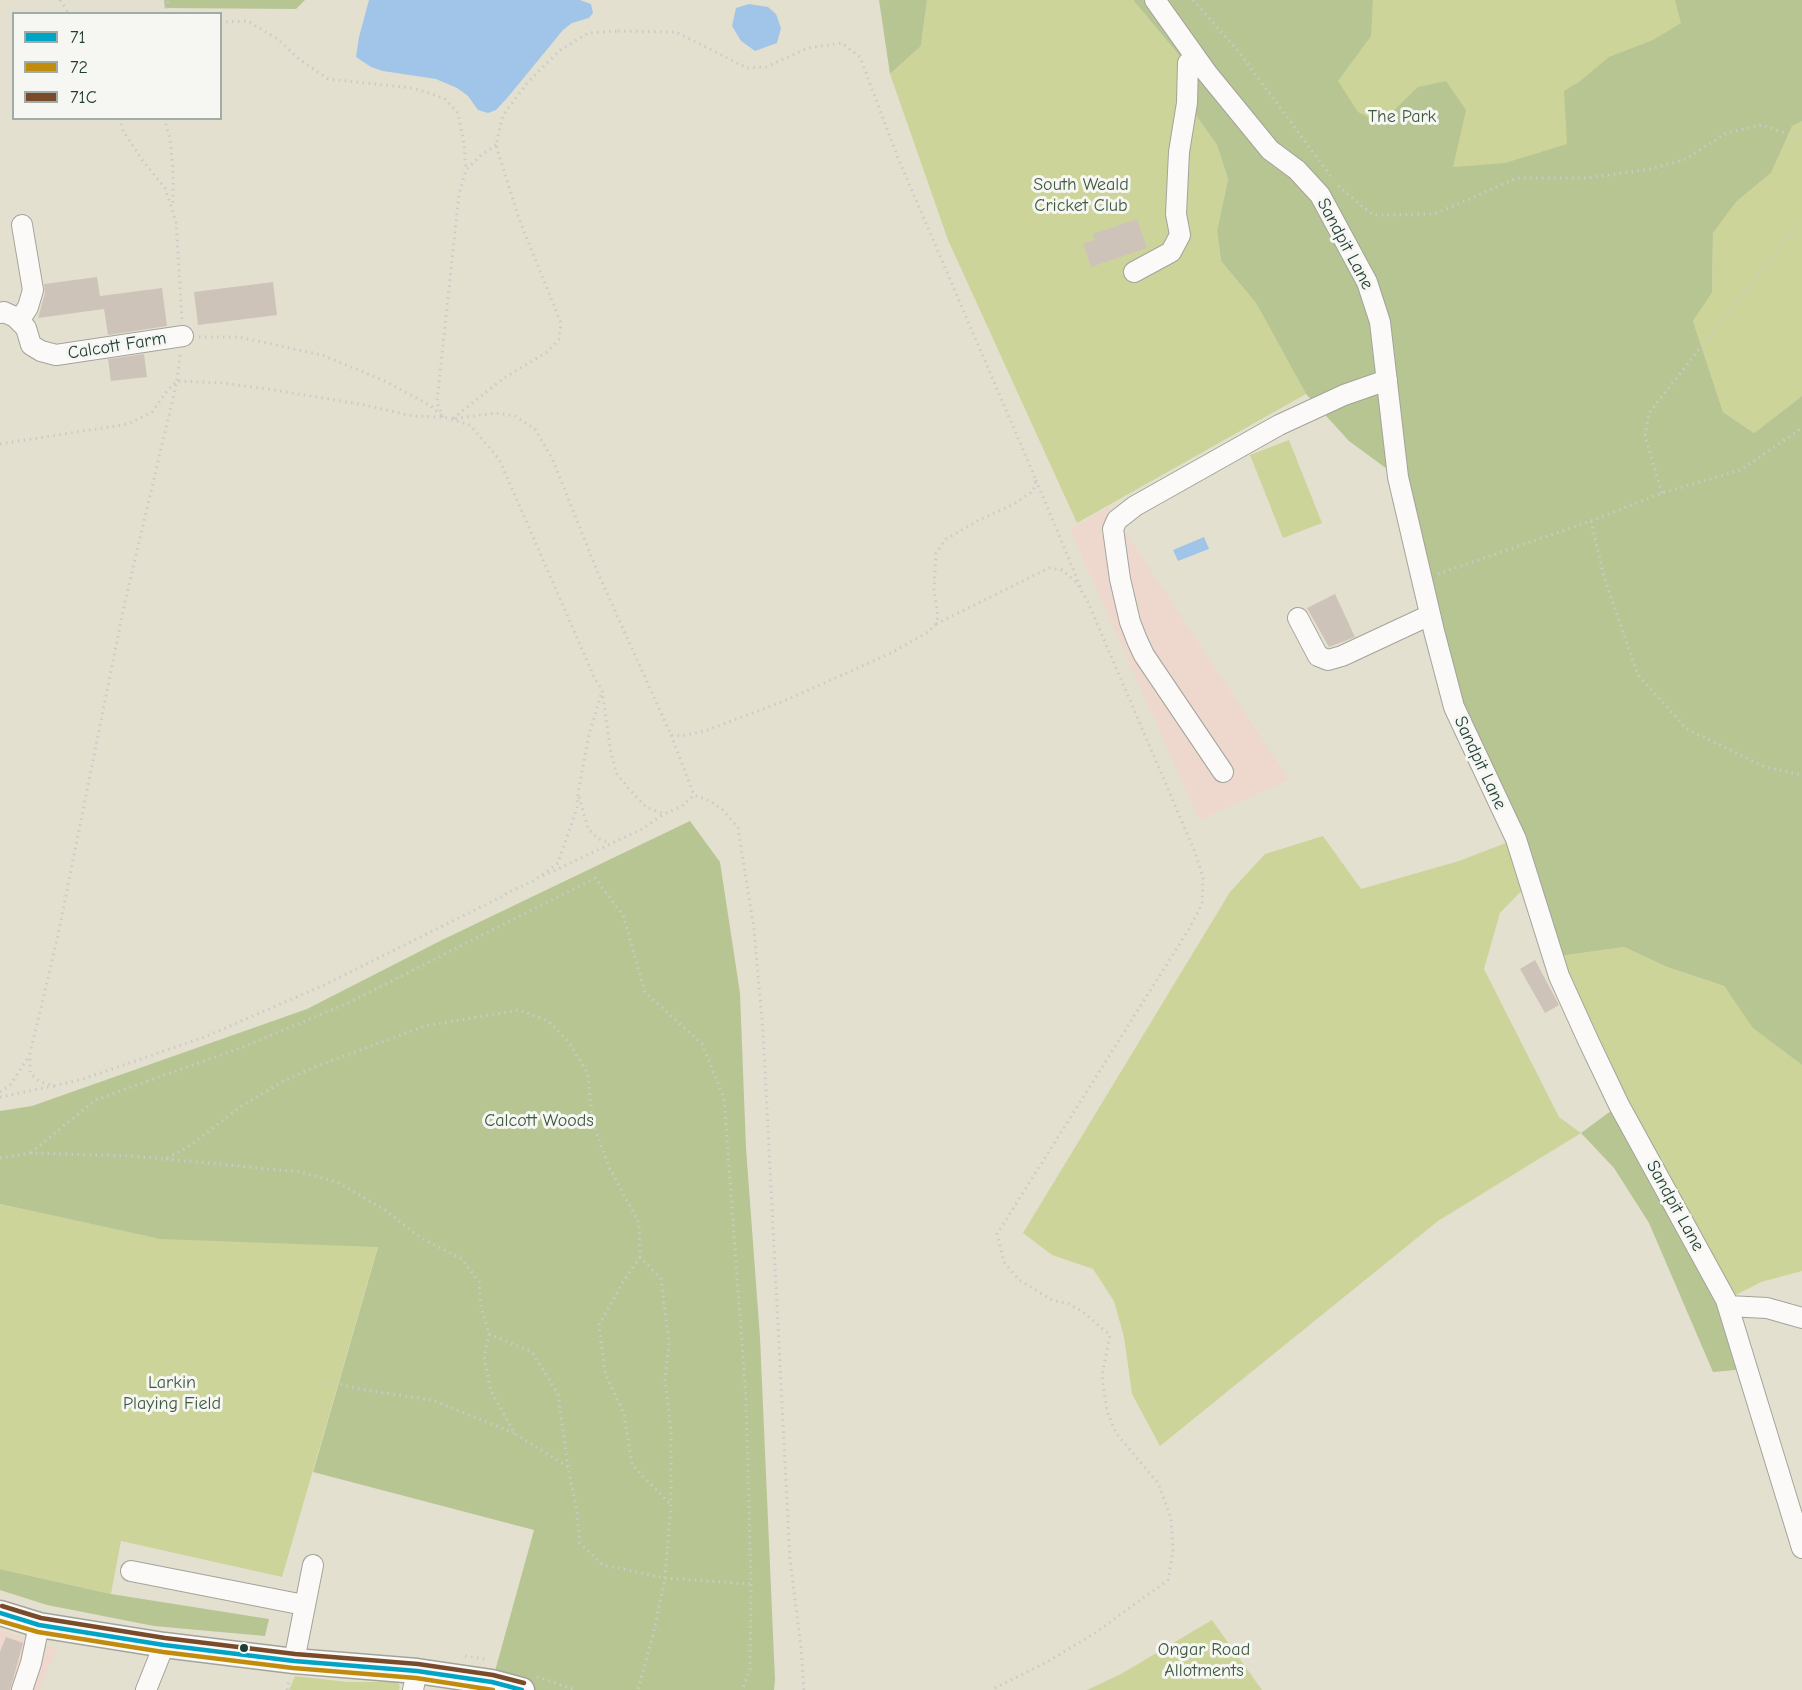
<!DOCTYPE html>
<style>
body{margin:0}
#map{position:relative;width:1802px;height:1690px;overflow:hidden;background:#e4e0d0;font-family:"Comic Neue",sans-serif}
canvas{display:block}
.legend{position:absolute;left:12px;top:12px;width:210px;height:108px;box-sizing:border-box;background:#f6f6f2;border:2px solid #a0aca6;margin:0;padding:8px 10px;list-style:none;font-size:18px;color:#1f3d34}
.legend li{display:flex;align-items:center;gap:12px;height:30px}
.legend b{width:30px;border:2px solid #a0aca6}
</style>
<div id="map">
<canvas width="1802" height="1690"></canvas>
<ul class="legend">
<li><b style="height:8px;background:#02a4c6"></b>71</li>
<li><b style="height:8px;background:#c18c0d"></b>72</li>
<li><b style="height:8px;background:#7a4b2a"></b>71C</li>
</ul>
</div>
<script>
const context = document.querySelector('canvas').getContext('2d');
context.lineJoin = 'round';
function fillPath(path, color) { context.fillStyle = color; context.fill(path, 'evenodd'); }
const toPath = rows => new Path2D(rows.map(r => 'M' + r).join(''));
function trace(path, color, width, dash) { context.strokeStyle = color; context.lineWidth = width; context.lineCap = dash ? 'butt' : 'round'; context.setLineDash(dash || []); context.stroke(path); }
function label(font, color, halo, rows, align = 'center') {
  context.font = font + ' "Comic Neue",sans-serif'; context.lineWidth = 6; context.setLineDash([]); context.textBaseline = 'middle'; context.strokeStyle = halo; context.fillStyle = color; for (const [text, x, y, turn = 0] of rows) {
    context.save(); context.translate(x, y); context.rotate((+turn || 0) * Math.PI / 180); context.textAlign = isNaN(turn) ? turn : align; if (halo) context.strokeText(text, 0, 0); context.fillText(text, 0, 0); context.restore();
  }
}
const built = toPath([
 [1109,507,1289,780,1199,820,1070,529],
 [0,1630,57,1648,39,1690,0,1690]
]);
const green = toPath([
 [927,0,1133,0,1188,66,1187,103,1217,145,1228,179,1217,231,1221,261,1256,303,1306,394,1077,523,948,240,890,74,921,46],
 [1175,0,1802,0,1802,396,1754,433,1723,412,1693,321,1712,293,1713,233,1737,201,1771,173,1782,146,1357,262],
 [1289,440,1322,523,1283,538,1250,455],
 [1323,836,1361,889,1459,861,1516,839,1530,882,1500,913,1484,969,1559,1117,1581,1133,1438,1221,1160,1446,1132,1394,1124,1337,1114,1301,1093,1269,1052,1255,1023,1233,1230,892,1265,854],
 [1624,947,1667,967,1724,986,1754,1028,1802,1065,1802,1271,1761,1282,1726,1300,1553,957],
 [0,1204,156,1238,378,1246,282,1577,121,1541,111,1594,0,1569],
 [1212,1620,1262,1690,1087,1690,1121,1674],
 [295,1676,347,1682,396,1682,399,1684,400,1688,399,1690,289,1690]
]);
const forest = toPath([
 [164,0,305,0,296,9,165,8],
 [879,0,927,0,921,46,890,74],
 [1133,0,1373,0,1371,36,1338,81,1358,112,1372,119,1390,114,1418,87,1446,81,1466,110,1453,167,1505,163,1567,144,1564,91,1579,82,1609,57,1653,40,1681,23,1675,0,1802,0,1802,121,1792,126,1771,173,1737,201,1713,233,1712,293,1693,321,1723,412,1754,433,1802,396,1802,1065,1753,1028,1724,986,1667,967,1624,947,1553,957,1454,707,1398,477,1349,441,1306,394,1256,303,1221,261,1217,231,1228,179,1217,145,1187,103,1188,66],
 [690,821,720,862,740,993,746,1148,760,1337,775,1680,774,1690,522,1690,492,1682,534,1530,313,1472,378,1247,160,1239,0,1204,0,1111,32,1106,307,1009,442,940],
 [1619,1105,1726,1300,1747,1369,1713,1372,1649,1223,1614,1168,1581,1133],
 [0,1569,111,1594,269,1619,265,1636,154,1626,47,1605,0,1590]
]);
const water = toPath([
 [369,0,580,0,591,4,593,13,589,18,572,23,563,30,508,97,496,110,488,113,478,110,468,96,457,88,436,79,383,71,371,67,356,57,359,37],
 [749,4,768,7,776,14,781,28,777,43,755,51,741,41,732,26,736,8],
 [1204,537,1209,549,1178,561,1173,550]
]);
const building = toPath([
 [1137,219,1147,248,1091,267,1083,244,1095,240,1093,234],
 [97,277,100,296,162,288,167,326,108,335,104,309,38,318,45,293,44,284],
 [273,282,277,315,198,325,194,292],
 [144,354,147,377,111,381,108,359],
 [1335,594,1355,637,1329,647,1307,608],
 [1535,960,1559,1005,1545,1013,1520,969],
 [6,1637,23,1643,10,1690,0,1690,0,1652]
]);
const path = toPath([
 [60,0,69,14],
 [1193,0,1239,52,1332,178],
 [163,14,169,0],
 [220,22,248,21,279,40,299,59,328,79,413,88,444,98,458,113,464,144,466,170],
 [618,31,676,32,747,68,766,67,808,48,842,43,860,57,898,158,1036,480,1033,491,1014,504,979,520,946,539,936,553,934,590,938,616,936,624,928,632,891,653,784,701,705,731,682,736,671,735,598,573,552,458,535,429,515,416,496,413,452,419,504,378,547,352,559,339,561,323,519,219,496,145,503,115,528,82,559,51,588,33,618,31],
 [119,118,123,131,143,161,165,188,176,222,182,319],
 [164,118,170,139,173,169,173,205],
 [1338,186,1373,215,1435,214,1517,178,1586,178,1651,169,1686,159,1726,133,1762,125,1802,139],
 [199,337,239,337,322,355,385,381,431,406,442,416],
 [180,355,177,381,124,606,58,935,30,1054,30,1073,39,1081,54,1086,83,1079,207,1036,324,985,507,894],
 [443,417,437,402,459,194,466,170,481,155,496,145],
 [0,444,128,424,152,412,167,391,177,381,222,383,268,389,365,405,412,416,443,417,470,425,499,459,595,679,602,690,611,754,617,774,629,789,646,807,664,814,681,807,694,795],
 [1036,480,1081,588],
 [1662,493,1645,436,1649,413,1802,219],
 [1591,521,1604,577,1638,675,1687,729,1765,767,1802,775],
 [1438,574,1591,521,1662,493,1741,470,1802,428],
 [936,624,1049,568,1062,570,1076,582,1087,600,1195,852,1203,877,1202,904,1189,929,997,1234,1004,1262,1019,1280,1052,1300,1069,1304,1083,1312,1110,1335,1102,1376,1107,1411,1116,1433,1158,1483,1171,1518,1173,1551,1168,1580,1095,1633,1047,1662,991,1690],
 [671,735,694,795,710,801,723,810,738,828,754,929,763,1031,790,1560,801,1647,804,1690],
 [579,797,588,828,597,838,610,843],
 [543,876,642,829,664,814],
 [505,894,533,881,558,863,577,808,578,793,589,734,602,692],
 [0,1092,11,1084,29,1056],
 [0,1097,54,1086],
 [31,1153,95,1100,243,1047,348,1003,595,878,623,915,645,992,702,1044,724,1098,746,1399,751,1584,750,1669,742,1690],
 [0,1158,31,1153,132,1156,165,1159,188,1147,240,1107,282,1082,312,1068,425,1026,519,1010,548,1021,568,1041,588,1074,592,1121,609,1167,639,1223,640,1257,661,1279,669,1343,665,1379,671,1431,671,1505,665,1578,653,1635,638,1690],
 [166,1159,300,1172,337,1182,385,1210,421,1238,462,1259,479,1282,481,1307,489,1334,484,1357,491,1391,514,1433,568,1467,577,1512,580,1543,603,1565,665,1578,751,1584],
 [640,1257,623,1282,599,1325,605,1373,624,1414,632,1465,671,1505],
 [489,1334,532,1352,558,1394,568,1467],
 [323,1380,359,1389,432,1400,514,1433],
 [465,1656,485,1659],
 [537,1677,576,1690],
 [287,1690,289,1680]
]);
const minor = toPath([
 [1155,0,1207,73,1270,150,1297,170,1320,195,1367,282,1380,322,1398,477,1434,631,1454,707,1516,839,1559,976,1588,1040,1619,1105,1726,1300,1802,1548],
 [1134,272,1171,252,1180,235,1176,214,1179,152,1187,103,1188,63,1195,57],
 [0,313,4,312,15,317,26,328,31,345,41,351,56,355,183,336],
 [19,321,28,307,33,290,22,225],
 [1298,618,1318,656,1328,660,1342,656,1430,615],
 [1223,772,1144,655,1137,640,1130,622,1120,579,1113,529,1117,520,1135,506,1279,425,1344,395,1387,380],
 [1728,1306,1767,1308,1802,1318],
 [131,1571,304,1605],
 [294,1661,313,1565],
 [22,1690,31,1663,39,1625],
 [146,1690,164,1645],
 [413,1690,417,1671]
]);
const major = toPath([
 [0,1613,39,1625,164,1645,294,1661,417,1671,492,1682,522,1690]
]);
const bus1 = toPath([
 [0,1613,39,1625,164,1645,294,1661,417,1671,492,1682,522,1690]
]);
const bus2 = toPath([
 [0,1621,38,1632,163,1652,293,1668,416,1678,493,1690]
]);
const bus3 = toPath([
 [2,1606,41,1618,165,1638,295,1654,418,1664,493,1675,524,1683]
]);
const markers = [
 [244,1648,5,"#1f3d34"]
];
const parkNames = [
 ["The Park",1402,117],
 ["South Weald",1081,185],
 ["Cricket Club",1081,206],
 ["Calcott Woods",539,1121],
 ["Larkin",172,1383],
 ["Playing Field",172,1404],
 ["Ongar Road",1204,1650],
 ["Allotments",1204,1671]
];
const streetNames = [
 ["Sandpit Lane",1345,244,62],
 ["Calcott Farm",117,346,-9],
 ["Sandpit Lane",1480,763,65],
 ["Sandpit Lane",1675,1206,61]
];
fillPath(built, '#eed7cd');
fillPath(green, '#cdd49a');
fillPath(forest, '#b7c593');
fillPath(water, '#a1c5e8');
fillPath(building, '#cec3b8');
trace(minor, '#a2a49a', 22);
trace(major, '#a2a49a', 27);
trace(path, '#c9cbc7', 3, [1.5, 4.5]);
trace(minor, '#fbfaf8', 20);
trace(major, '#fbfaf8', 24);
trace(bus1, '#02a4c6', 4.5);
trace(bus2, '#c18c0d', 4.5);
trace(bus3, '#7a4b2a', 4.5);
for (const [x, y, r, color] of markers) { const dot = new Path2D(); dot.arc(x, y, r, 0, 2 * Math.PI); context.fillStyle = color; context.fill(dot); trace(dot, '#f6f6f2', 2); }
label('18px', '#3e5940', '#f6f6f2', parkNames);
label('18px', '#1f3d34', '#f6f6f2', streetNames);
</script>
